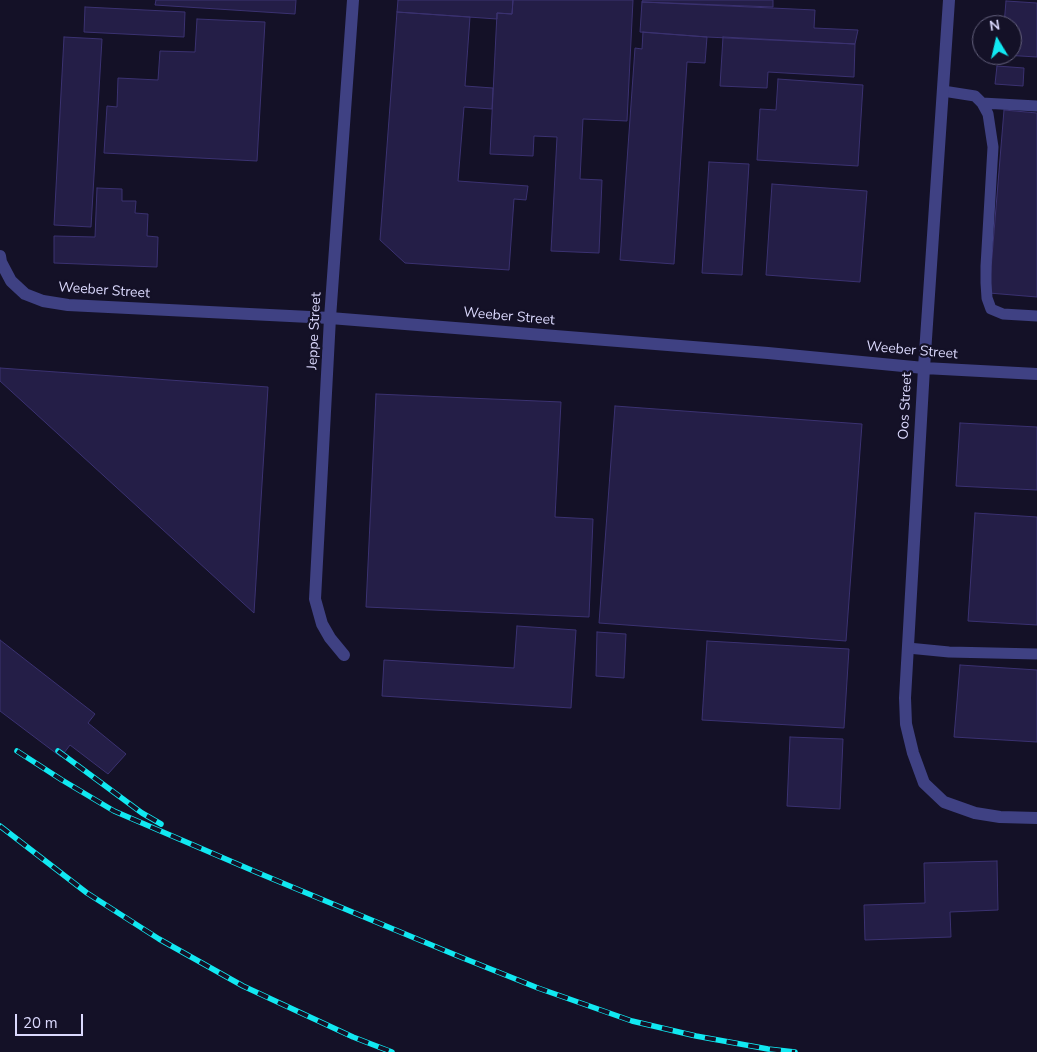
<!DOCTYPE html>
<style>
body{margin:0}
#map{position:relative;width:1037px;height:1052px;overflow:hidden;background:#141127;font-family:"Nunito Sans",sans-serif}
canvas{display:block}
.north{position:absolute;left:972px;top:15px;width:50px;height:50px;box-sizing:border-box;background:#141127;border:1px solid #64617d;border-radius:50%;rotate:351deg;font-size:14px;font-weight:700;line-height:20px;text-align:center;color:#dbd9fd}
.north::after{content:'';display:block;margin:auto;width:18px;height:22px;background:#11e8f1;clip-path:polygon(50% 0,100% 100%,50% 72%,0 100%)}
.scale{position:absolute;left:15px;top:1014px;width:68px;height:22px;box-sizing:border-box;border:2px solid #dbd9fd;border-top:0;padding-left:6px;font-size:15px;line-height:18px;white-space:nowrap;color:#dbd9fd;-webkit-text-stroke:4px #141127;paint-order:stroke}
</style>
<div id="map">
<canvas width="1037" height="1052"></canvas>
<div class="north">N</div>
<div class="scale">20 m</div>
</div>
<script>
const context = document.querySelector('canvas').getContext('2d');
context.lineJoin = 'round';
function fillPath(path, color) { context.fillStyle = color; context.fill(path, 'evenodd'); }
const toPath = rows => new Path2D(rows.map(r => 'M' + r).join(''));
function trace(path, color, width, dash) { context.strokeStyle = color; context.lineWidth = width; context.lineCap = dash ? 'butt' : 'round'; context.setLineDash(dash || []); context.stroke(path); }
function label(font, color, halo, rows, align = 'center') {
  context.font = font + ' "Nunito Sans",sans-serif'; context.lineWidth = 4.5; context.setLineDash([]); context.textBaseline = 'middle'; context.strokeStyle = halo; context.fillStyle = color; for (const [text, x, y, turn = 0] of rows) {
    context.save(); context.translate(x, y); context.rotate((+turn || 0) * Math.PI / 180); context.textAlign = isNaN(turn) ? turn : align; if (halo) context.strokeText(text, 0, 0); context.fillText(text, 0, 0); context.restore();
  }
}
const building = toPath([
 [156,0,296,0,295,14,155,5,156,0],
 [398,0,513,0,512,14,497,13,497,19,397,12,398,0],
 [513,0,633,0,627,121,583,119,580,179,602,180,599,253,551,251,557,137,534,136,533,156,490,154,497,13,512,14,513,0],
 [643,0,773,0,773,7,642,2,643,0],
 [1006,1,1037,3,1037,57,1004,55,1012,55,1012,25,1004,25,1006,1],
 [642,2,815,10,814,28,858,30,855,44,707,37,640,32,642,2],
 [85,7,185,12,184,37,84,32,85,7],
 [397,12,470,17,465,86,493,88,492,109,464,107,458,181,528,186,526,200,514,199,509,270,405,263,380,240,397,12],
 [197,19,265,22,257,161,104,153,107,106,117,107,118,78,158,80,160,51,195,52,197,19],
 [643,32,707,37,705,63,687,62,674,264,620,260,635,48,642,49,643,32],
 [64,37,102,39,91,227,54,225,64,37],
 [723,37,855,44,854,77,768,72,767,88,720,86,723,37],
 [997,66,1024,68,1023,86,995,84,997,66],
 [778,79,863,85,858,166,757,160,760,109,776,110,778,79],
 [1004,110,1037,113,1037,297,989,293,1004,110],
 [709,162,749,164,742,275,702,273,709,162],
 [772,184,867,191,860,282,766,275,772,184],
 [97,188,122,189,122,201,136,201,135,213,148,214,147,236,158,237,157,267,54,263,54,236,95,237,97,188],
 [0,368,268,387,254,613,0,381,0,368],
 [376,394,561,402,555,517,593,519,589,617,366,607,376,394],
 [615,406,862,424,846,641,599,623,615,406],
 [960,423,1037,427,1037,490,956,486,960,423],
 [975,513,1037,517,1037,625,968,621,975,513],
 [517,626,576,630,571,708,382,696,384,660,514,668,517,626],
 [597,632,626,634,624,678,596,676,597,632],
 [0,640,95,714,88,723,126,754,108,774,70,745,61,757,0,711,0,640],
 [707,641,849,649,844,728,702,720,707,641],
 [960,665,1037,670,1037,742,954,737,960,665],
 [790,737,843,739,840,809,787,806,790,737],
 [997,861,998,910,950,912,951,937,865,940,864,905,925,903,924,863,997,861]
]);
const lane = toPath([
 [943,91,975,96,982,103,988,114,993,147,986,266,986,283,987,298,991,309,1003,314,1037,316],
 [982,103,1037,106],
 [908,648,949,652,1037,654]
]);
const street = toPath([
 [949,0,924,368,905,698,906,724,913,753,924,783,944,802,975,813,1000,817,1037,818],
 [0,256,1,262,11,281,25,294,43,301,68,305,330,318,768,353,924,368,1037,374],
 [344,655,330,638,322,624,315,599,330,318,353,0]
]);
const rail = toPath([
 [17,751,62,780,114,811,256,872,458,956,538,988,632,1021,696,1036,768,1049,795,1052],
 [58,751,142,813,161,824],
 [0,826,87,893,159,939,243,986,353,1037,392,1052]
]);
const streetNames = [
 ["Weeber Street",104,291,4],
 ["Weeber Street",509,317,5],
 ["Jeppe Street",315,331,-87],
 ["Weeber Street",912,351,5],
 ["Oos Street",906,406,-87]
];
fillPath(building, '#241e47');
trace(building, '#3b3271', 1);
trace(lane, '#3f4183', 11);
trace(street, '#3f4183', 12);
trace(rail, '#11e8f1', 5.5);
trace(rail, '#141127', 4, [11]);
label('14px', '#dbd9fd', '#141127', streetNames);
</script>
